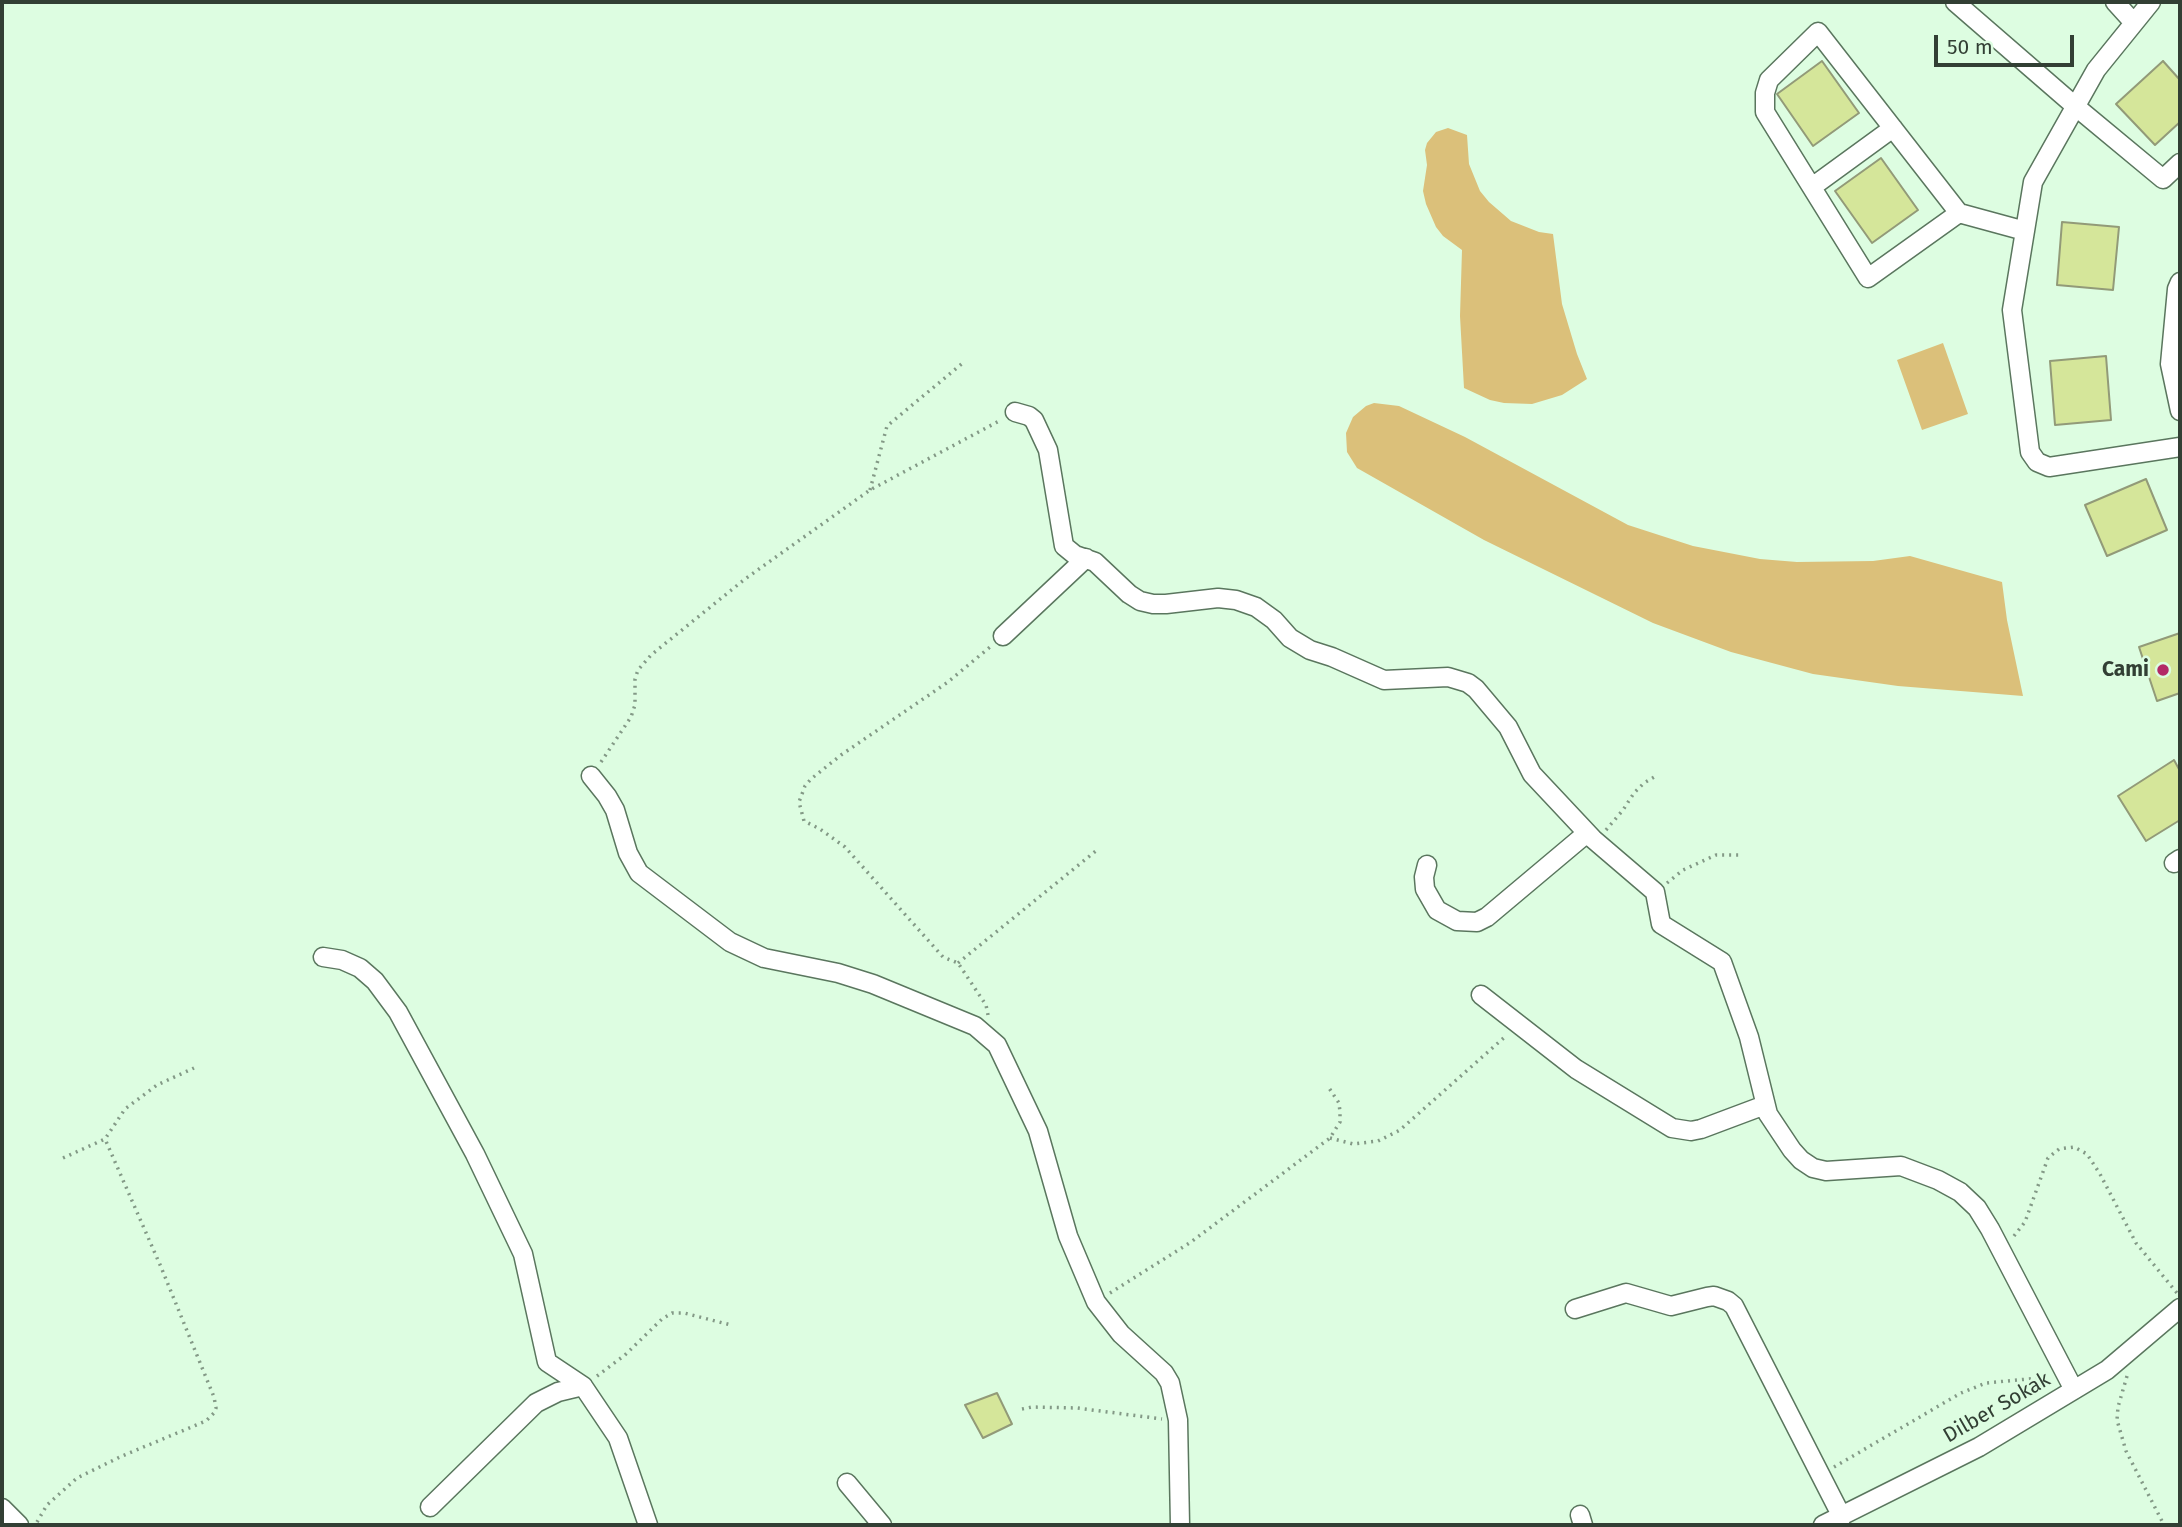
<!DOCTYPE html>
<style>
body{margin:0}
#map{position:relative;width:2182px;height:1527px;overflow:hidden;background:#ddfde1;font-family:"Fira Sans",sans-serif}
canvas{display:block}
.frame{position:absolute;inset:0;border:4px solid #323f34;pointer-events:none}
.scale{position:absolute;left:1934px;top:35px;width:140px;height:32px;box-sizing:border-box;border:4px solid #323f34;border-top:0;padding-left:9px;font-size:21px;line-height:24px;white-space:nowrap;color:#323f34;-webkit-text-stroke:5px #ddfde1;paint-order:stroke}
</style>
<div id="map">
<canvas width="2182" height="1527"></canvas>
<div class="frame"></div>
<div class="scale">50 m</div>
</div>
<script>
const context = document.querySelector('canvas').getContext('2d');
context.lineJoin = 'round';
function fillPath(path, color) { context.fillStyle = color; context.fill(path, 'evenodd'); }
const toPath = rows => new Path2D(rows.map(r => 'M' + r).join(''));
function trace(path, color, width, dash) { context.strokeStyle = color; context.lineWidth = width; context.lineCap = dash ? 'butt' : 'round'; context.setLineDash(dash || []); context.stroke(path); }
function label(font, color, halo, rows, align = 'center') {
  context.font = font + ' "Fira Sans",sans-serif'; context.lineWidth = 5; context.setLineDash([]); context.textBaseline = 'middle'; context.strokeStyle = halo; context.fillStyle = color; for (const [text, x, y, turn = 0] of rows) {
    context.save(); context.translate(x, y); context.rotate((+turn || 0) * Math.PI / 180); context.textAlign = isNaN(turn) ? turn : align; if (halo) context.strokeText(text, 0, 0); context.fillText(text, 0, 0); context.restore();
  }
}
const green = toPath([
 [1448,128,1467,135,1469,164,1480,191,1489,202,1511,221,1539,232,1553,234,1562,304,1577,354,1587,379,1562,395,1532,404,1504,403,1490,400,1464,388,1460,316,1462,250,1443,236,1436,227,1426,204,1423,191,1427,165,1425,150,1427,143,1436,132],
 [1943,343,1968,414,1922,430,1897,360],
 [1374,403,1399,406,1465,437,1628,525,1693,546,1760,559,1797,562,1873,561,1910,556,2002,582,2007,620,2023,696,1898,686,1813,674,1731,652,1653,623,1484,540,1357,468,1347,452,1346,433,1353,417,1366,406]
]);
const building = toPath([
 [1822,61,1859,113,1813,146,1777,94,1822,61],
 [2163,61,2180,80,2180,122,2155,145,2116,104,2163,61],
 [1881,158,1918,210,1872,243,1835,191,1881,158],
 [2062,222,2119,227,2113,290,2057,285,2062,222],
 [2106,356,2111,420,2055,425,2050,361,2106,356],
 [2146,479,2167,530,2107,556,2085,505,2146,479],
 [2180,633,2180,693,2157,701,2139,647,2180,633],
 [2174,760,2180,771,2180,820,2146,841,2118,796,2174,760],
 [997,1393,1012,1424,983,1438,965,1405,997,1393]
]);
const path = toPath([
 [870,490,887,426,964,362],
 [601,762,631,717,635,705,635,679,638,670,651,655,745,579,870,490,1001,420],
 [1606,830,1623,810,1634,793,1644,783,1656,776],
 [1667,883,1683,870,1716,855,1741,855],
 [958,963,1097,850],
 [988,1015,986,1005,958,963,943,957,845,847,820,829,804,821,799,802,805,786,811,779,841,755,948,682,990,647],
 [1330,1138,1353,1144,1378,1141,1400,1130,1507,1035],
 [63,1158,105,1139,125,1109,157,1085,194,1068],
 [2014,1236,2025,1222,2048,1158,2059,1149,2074,1147,2087,1154,2100,1174,2136,1243,2177,1293],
 [1110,1293,1191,1242,1330,1138,1340,1122,1340,1112,1339,1103,1329,1088],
 [597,1376,625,1355,662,1319,672,1313,684,1313,731,1325],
 [2127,1376,2118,1407,2117,1420,2126,1451,2164,1525],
 [1022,1409,1032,1407,1077,1408,1162,1419],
 [1834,1467,1961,1393,1986,1383,2049,1377],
 [37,1522,47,1505,77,1478,122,1456,206,1421,214,1413,216,1408,214,1397,161,1267,105,1139]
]);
const minor = toPath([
 [1955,2,2075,106,2163,179,2180,163],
 [2115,2,2134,23],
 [2151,2,2096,70,2033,182,2012,310,2030,452,2037,462,2049,467,2180,447],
 [1812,187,1893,128],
 [1959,213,1868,278,1765,112,1765,93,1769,80,1818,32,1959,213,2025,231],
 [2180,282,2177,289,2170,364,2180,411],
 [1015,412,1029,416,1034,420,1048,450,1064,546,1075,555,1095,562,1129,594,1140,601,1153,604,1166,604,1218,598,1236,600,1256,607,1274,620,1290,638,1310,650,1332,657,1384,680,1448,677,1468,683,1476,689,1508,727,1532,774,1593,839,1655,892,1661,924,1722,962,1749,1037,1768,1114,1792,1150,1801,1160,1813,1168,1826,1171,1901,1166,1938,1180,1960,1192,1977,1208,1990,1229,2074,1390],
 [1003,636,1086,558],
 [591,776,607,796,615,810,628,853,639,873,730,942,764,958,838,973,873,984,975,1026,997,1045,1038,1131,1068,1236,1096,1302,1121,1334,1164,1373,1170,1383,1178,1420,1180,1525],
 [2174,863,2180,859],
 [1427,865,1424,877,1425,889,1437,910,1457,921,1477,922,1487,917,1587,833],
 [323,957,342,960,360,968,375,981,398,1012,475,1154,523,1254,547,1362,583,1386,618,1438,648,1525],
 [1481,995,1576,1069,1672,1128,1691,1131,1701,1129,1765,1105],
 [1575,1309,1626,1293,1671,1306,1707,1297,1714,1296,1728,1301,1734,1306,1842,1517],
 [847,1483,882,1525],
 [430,1507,536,1403,558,1392,583,1386],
 [2,1508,19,1525],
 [1580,1515,1583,1525],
 [1823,1525,1979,1447,2107,1370,2180,1308]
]);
const markers = [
 [2163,670,7,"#b32966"]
];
const poiNames = [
 ["Cami",2149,670]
];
const streetNames = [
 ["Dilber Sokak",1997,1408,-30]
];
fillPath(green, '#dbc07a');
fillPath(building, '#d5e69a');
trace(building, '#929a78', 2);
trace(minor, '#5a765e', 21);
trace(path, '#839986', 3.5, [2, 5]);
trace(minor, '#fff', 18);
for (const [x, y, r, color] of markers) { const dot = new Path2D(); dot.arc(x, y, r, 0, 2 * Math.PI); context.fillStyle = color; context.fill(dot); trace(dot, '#ddfde1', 2.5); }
label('bold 21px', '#323f34', '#ddfde1', poiNames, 'right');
label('21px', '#323f34', '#ddfde1', streetNames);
</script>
